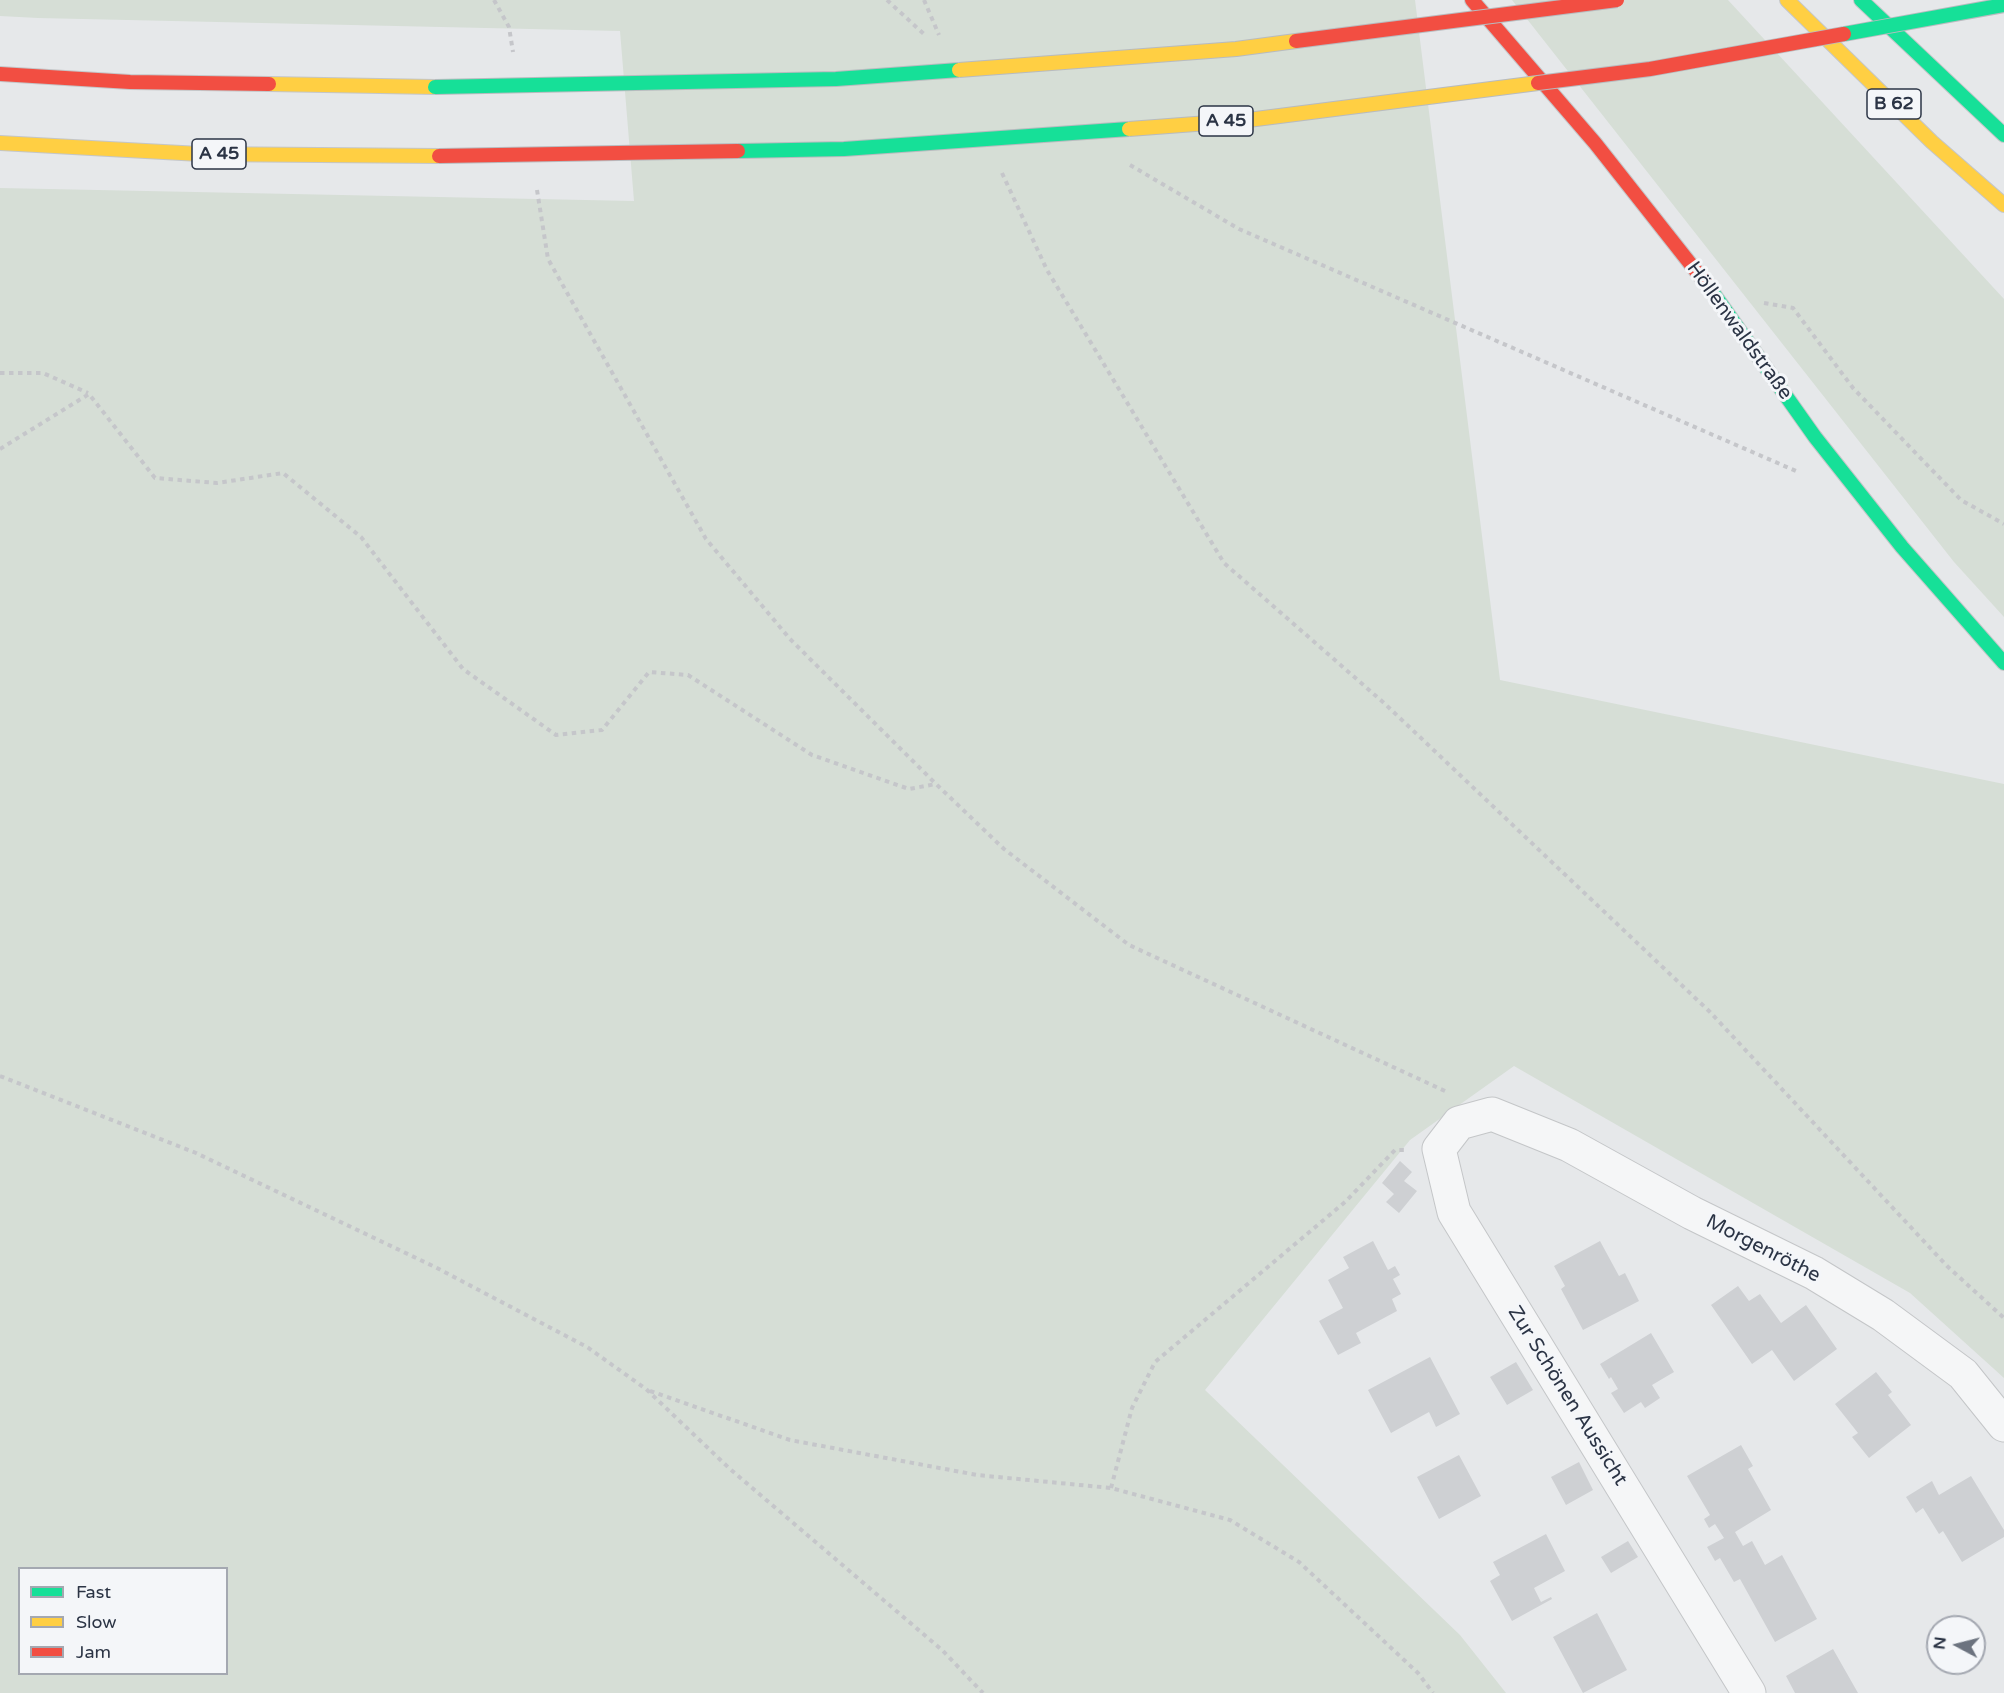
<!DOCTYPE html>
<meta charset="utf-8">
<style>
body{margin:0}
#map{position:relative;width:2004px;height:1693px;overflow:hidden;background:#e6e8ea;font-family:"Varela Round",sans-serif}
canvas{display:block}
.legend{position:absolute;left:18px;top:1567px;width:210px;height:108px;box-sizing:border-box;background:#f4f6f9;border:2px solid #a4a8b1;margin:0;padding:8px 10px;list-style:none;font-size:18px;color:#2b3445}
.legend li{display:flex;align-items:center;gap:12px;height:30px}
.legend b{width:30px;border:2px solid #a4a8b1}
.north{position:absolute;left:1926px;top:1615px;width:60px;height:60px;box-sizing:border-box;background:#f4f6f9;border:2px solid #a4a8b1;border-radius:50%;rotate:277deg;font-size:16px;font-weight:700;line-height:24px;text-align:center;color:#2b3445}
.north::after{content:'';display:block;margin:auto;width:21px;height:27px;background:#6c737f;clip-path:polygon(50% 0,100% 100%,50% 72%,0 100%)}
</style>
<div id="map">
<canvas width="2004" height="1693"></canvas>
<ul class="legend">
<li><b style="height:8px;background:#16e098"></b>Fast</li>
<li><b style="height:8px;background:#ffcf43"></b>Slow</li>
<li><b style="height:8px;background:#f24e42"></b>Jam</li>
</ul>
<div class="north">N</div>
</div>
<script>
const context = document.querySelector('canvas').getContext('2d');
context.lineJoin = 'round';
function fillPath(path, color) { context.fillStyle = color; context.fill(path, 'evenodd'); }
const toPath = rows => new Path2D(rows.map(r => 'M' + r).join(''));
function trace(path, color, width, dash) { context.strokeStyle = color; context.lineWidth = width; context.lineCap = dash ? 'butt' : 'round'; context.setLineDash(dash || []); context.stroke(path); }
function label(font, color, halo, rows, align = 'center') {
  context.font = font + ' "Varela Round",sans-serif'; context.lineWidth = 6; context.setLineDash([]); context.textBaseline = 'middle'; context.strokeStyle = halo; context.fillStyle = color; for (const [text, x, y, turn = 0] of rows) {
    context.save(); context.translate(x, y); context.rotate((+turn || 0) * Math.PI / 180); context.textAlign = isNaN(turn) ? turn : align; if (halo) context.strokeText(text, 0, 0); context.fillText(text, 0, 0); context.restore();
  }
}
const green = toPath([
 [0,0,1415,0,1500,680,2004,784,2004,1378,1910,1293,1514,1066,1410,1140,1205,1390,1460,1635,1506,1693,0,1693,0,188,634,201,620,31,38,18,0,16],
 [20,1568,226,1568,226,1674,20,1674],
 [1512,0,1728,0,2004,299,2004,617,1954,562]
]);
const building = toPath([
 [1400,1161,1412,1172,1404,1181,1417,1191,1399,1213,1386,1202,1394,1194,1382,1183],
 [1373,1241,1388,1270,1395,1266,1400,1275,1393,1279,1401,1294,1392,1299,1397,1311,1356,1333,1361,1343,1338,1355,1319,1321,1343,1308,1328,1280,1349,1268,1343,1257],
 [1600,1241,1619,1276,1625,1273,1639,1301,1583,1330,1561,1289,1565,1286,1554,1266],
 [1738,1286,1749,1301,1760,1294,1781,1323,1806,1305,1837,1349,1794,1381,1772,1350,1752,1364,1711,1305],
 [1651,1333,1674,1372,1652,1385,1660,1398,1645,1408,1641,1402,1624,1413,1611,1393,1618,1389,1611,1377,1609,1379,1600,1364],
 [1430,1357,1460,1414,1436,1427,1429,1412,1391,1433,1368,1390],
 [1516,1362,1533,1390,1507,1405,1490,1377],
 [1876,1372,1892,1392,1888,1395,1911,1425,1869,1458,1852,1437,1858,1433,1835,1404],
 [1741,1445,1753,1466,1748,1469,1771,1510,1735,1532,1743,1546,1752,1541,1765,1565,1782,1555,1817,1619,1775,1642,1740,1579,1734,1582,1720,1558,1715,1561,1707,1547,1724,1538,1715,1524,1709,1528,1704,1519,1710,1515,1687,1476],
 [1459,1455,1481,1496,1439,1519,1417,1477],
 [1579,1462,1593,1490,1566,1505,1551,1477],
 [1971,1476,2004,1530,2004,1537,1962,1562,1943,1531,1939,1534,1923,1508,1916,1513,1906,1497,1932,1481,1939,1495],
 [1546,1534,1565,1571,1534,1588,1541,1602,1551,1597,1552,1599,1512,1621,1490,1581,1500,1575,1493,1562],
 [1628,1541,1638,1557,1611,1573,1601,1557],
 [1597,1613,1627,1670,1583,1693,1553,1637],
 [1833,1649,1858,1693,1795,1693,1786,1676]
]);
const path = toPath([
 [494,0,509,27,513,52],
 [887,0,926,36],
 [924,0,939,35],
 [1130,165,1239,229,1796,471],
 [1002,173,1047,270,1224,563,1384,703,1710,1012,1947,1266,2004,1318],
 [537,190,548,259,706,539,790,639,936,784,1004,849,1129,945,1445,1091],
 [1764,303,1793,308,1853,388,1961,500,2004,524],
 [0,373,43,373,88,393],
 [0,449,89,394,155,478,217,483,283,473,361,537,463,669,556,735,602,730,649,672,688,675,812,755,909,789,936,784],
 [0,1076,196,1153,435,1267,587,1347,646,1389,730,1469,942,1650,983,1693],
 [650,1391,790,1440,977,1475,1111,1488,1230,1520,1299,1562,1418,1673,1433,1693],
 [1111,1488,1132,1408,1155,1362,1345,1202,1395,1150,1404,1150]
]);
const street = toPath([
 [1749,1693,1454,1212,1439,1149,1459,1123,1492,1114,1569,1145,1692,1213,1814,1273,1883,1315,1963,1374,2004,1425]
]);
const fast = toPath([
 [1861,0,2004,135],
 [1711,290,1815,437,1902,547,2004,663]
]);
const slow = toPath([
 [1787,0,1932,142,2004,205],
 [269,84,435,87],
 [0,143,200,154,439,156]
]);
const jam = toPath([
 [1472,0,1595,143,1711,290],
 [0,74,130,82,269,84]
]);
const fastBridge = toPath([
 [1844,34,2004,5],
 [435,87,836,79,959,70],
 [738,151,844,149,1129,129]
]);
const slowBridge = toPath([
 [959,70,1236,49,1296,41],
 [1129,129,1248,120,1538,83]
]);
const jamBridge = toPath([
 [1296,41,1617,0],
 [1538,83,1650,69,1844,34],
 [439,156,738,151]
]);
const shields = [
 [1894,104,54],
 [1226,121,54],
 [219,154,54]
];
const shieldNames = [
 ["B 62",1894,104],
 ["A 45",1226,121],
 ["A 45",219,154]
];
const streetNames = [
 ["Höllenwaldstraße",1739,331,54],
 ["Morgenröthe",1763,1249,27],
 ["Zur Schönen Aussicht",1567,1396,58]
];
fillPath(green, '#d6ded6');
fillPath(building, '#ced0d3');
trace(street, '#c4c6c8', 35);
trace(fast, '#c4c6c8', 16);
trace(slow, '#c4c6c8', 16);
trace(jam, '#c4c6c8', 16);
trace(path, '#c5c6ca', 4, [4.5, 4.5]);
trace(street, '#f5f6f7', 33);
trace(fast, '#16e098', 14);
trace(slow, '#ffcf43', 14);
trace(jam, '#f24e42', 14);
trace(fastBridge, '#b8bbbf', 16, []);
trace(slowBridge, '#b8bbbf', 16, []);
trace(jamBridge, '#b8bbbf', 16, []);
trace(fastBridge, '#16e098', 14);
trace(slowBridge, '#ffcf43', 14);
trace(jamBridge, '#f24e42', 14);
for (const [x, y, w] of shields) { const box = new Path2D(); box.roundRect(x - w / 2, y - 15, w, 30, 4.5); context.fillStyle = '#f4f6f9'; context.fill(box); trace(box, '#2b3445', 1.5); }
label('bold 18px', '#2b3445', null, shieldNames);
label('20px', '#2b3445', '#f4f6f9', streetNames);
</script>
